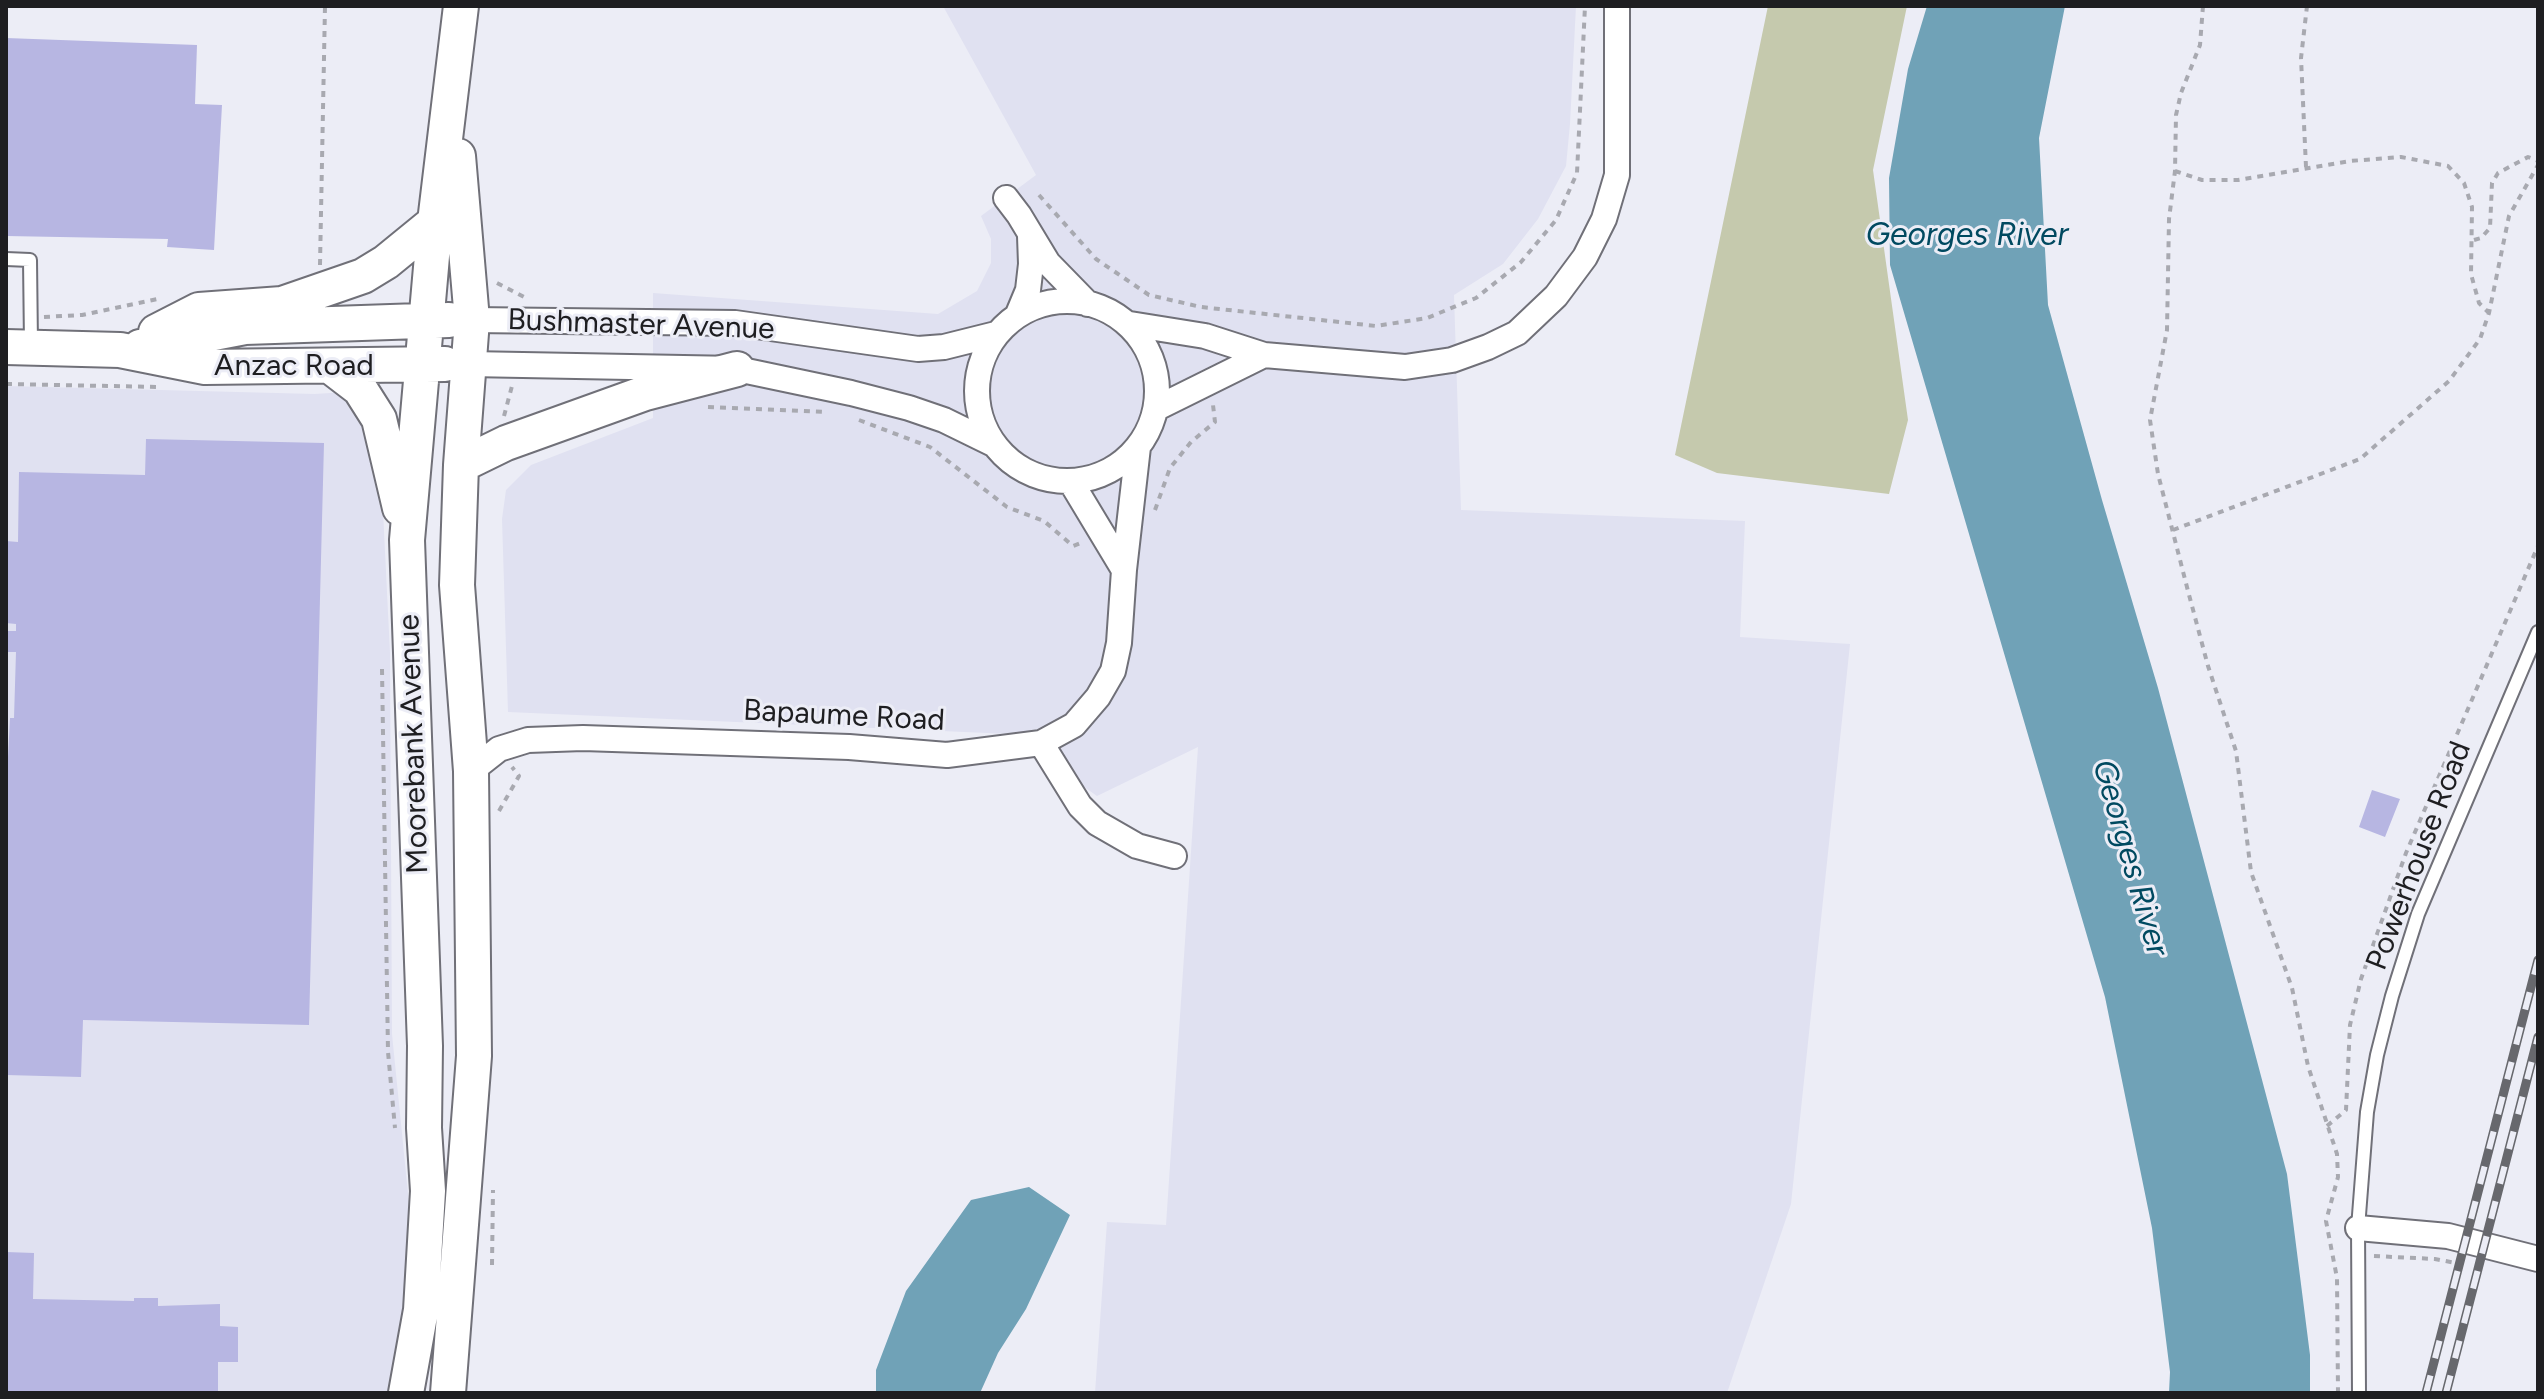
<!DOCTYPE html>
<style>
body{margin:0}
#map{position:relative;width:2544px;height:1399px;overflow:hidden;background:#ecedf6;font-family:Figtree,sans-serif}
canvas{display:block}
.frame{position:absolute;inset:0;border:8px solid #1e1e21;pointer-events:none}
</style>
<div id="map">
<canvas width="2544" height="1399"></canvas>
<div class="frame"></div>
</div>
<script>
const context = document.querySelector('canvas').getContext('2d');
context.lineJoin = 'round';
function fillPath(path, color) { context.fillStyle = color; context.fill(path, 'evenodd'); }
const toPath = rows => new Path2D(rows.map(r => 'M' + r).join(''));
function trace(path, color, width, dash) { context.strokeStyle = color; context.lineWidth = width; context.lineCap = dash ? 'butt' : 'round'; context.setLineDash(dash || []); context.stroke(path); }
function label(font, color, halo, rows, align = 'center') {
  context.font = font + ' Figtree,sans-serif'; context.lineWidth = 6; context.setLineDash([]); context.textBaseline = 'middle'; context.strokeStyle = halo; context.fillStyle = color; for (const [text, x, y, turn = 0] of rows) {
    context.save(); context.translate(x, y); context.rotate((+turn || 0) * Math.PI / 180); context.textAlign = isNaN(turn) ? turn : align; if (halo) context.strokeText(text, 0, 0); context.fillText(text, 0, 0); context.restore();
  }
}
const built = toPath([
 [943,6,1576,6,1570,124,1566,166,1538,219,1503,264,1454,295,1461,510,1745,521,1740,637,1850,644,1791,1204,1727,1393,1095,1393,1107,1222,1166,1225,1198,747,1097,796,1010,734,508,712,502,519,506,490,531,465,653,418,653,293,938,314,977,291,991,263,991,239,981,216,1036,175],
 [6,386,315,394,346,392,371,425,381,470,390,653,392,1034,413,1243,396,1393,6,1393]
]);
const green = toPath([
 [1768,6,1907,6,1873,170,1908,420,1889,494,1717,473,1675,455]
]);
const water = toPath([
 [1927,6,2065,6,2039,138,2048,305,2102,500,2158,688,2287,1174,2310,1355,2310,1393,2169,1393,2170,1372,2152,1228,2105,997,1890,265,1889,178,1908,69],
 [1029,1187,1070,1215,1026,1309,998,1353,980,1393,876,1393,876,1370,906,1291,971,1200]
]);
const building = toPath([
 [6,38,197,45,195,104,222,105,214,250,167,247,168,239,6,236],
 [146,439,324,443,309,1025,83,1020,81,1077,6,1075,6,796,10,718,14,718,16,652,6,652,6,631,16,631,16,624,6,623,6,541,18,542,19,472,145,475],
 [2372,790,2400,799,2385,837,2359,827],
 [6,1252,34,1253,33,1299,134,1301,134,1298,158,1298,158,1306,220,1304,220,1326,238,1327,238,1362,218,1362,218,1393,6,1393]
]);
const path = toPath([
 [2203,6,2200,45,2181,93,2176,115,2175,171,2169,219,2167,330,2150,420,2158,474,2188,591,2208,666,2236,751,2251,872,2292,988,2308,1066,2337,1154,2338,1177,2326,1221,2337,1278,2338,1393],
 [2306,167,2301,58,2307,6],
 [2175,171,2202,180,2238,180,2350,161,2401,157,2448,166,2464,183,2472,207,2471,274,2479,303,2489,313],
 [1039,195,1096,259,1149,295,1201,307,1376,326,1427,318,1476,298,1521,262,1556,220,1577,173,1585,6],
 [2474,240,2481,238,2490,228,2492,183,2498,173,2528,157,2538,161],
 [320,265,325,6],
 [497,283,524,297],
 [44,317,82,315,162,298],
 [6,384,160,387],
 [708,407,827,412],
 [504,416,512,386],
 [859,420,930,447,1007,507,1044,521,1073,546,1083,542],
 [1155,510,1170,468,1191,442,1215,422,1213,405],
 [2173,530,2360,459,2449,381,2480,339,2489,313,2509,216,2538,165],
 [382,669,388,1052,395,1128],
 [499,811,519,776,512,767],
 [2327,1126,2346,1110,2350,1025,2361,979,2406,853,2538,546],
 [2374,1256,2435,1259,2461,1264],
 [492,1265,493,1190]
]);
const service = toPath([
 [6,259,30,260,31,344],
 [2359,1393,2358,1228,2367,1112,2377,1055,2392,996,2418,914,2538,632]
]);
const minor = toPath([
 [1006,198,1019,215,1048,263,1088,304],
 '977 391a90 90 0 1 1 180 0a90 90 0 1 1-180 0Z',
 [1018,314,1028,290,1031,264,1030,236],
 [472,320,735,323,918,349,944,347,996,334],
 [1130,324,1205,336,1264,355,1405,367,1452,360,1488,347,1517,333,1556,296,1585,257,1604,219,1617,175,1617,6],
 [469,364,737,369,851,393,909,408,944,420,993,444],
 [1157,408,1264,355],
 [1071,482,1124,570],
 [1041,743,1074,725,1098,697,1113,671,1119,643,1124,570,1138,447],
 [471,771,499,749,528,740,583,738,849,747,947,755,1041,743,1080,806,1097,823,1137,846,1174,856],
 [2358,1228,2448,1236,2538,1259]
]);
const secondary = toPath([
 [156,332,199,310,282,304,363,276,386,262,435,222],
 [6,347,120,350,205,367,445,364],
 [140,347,245,327,449,320],
 [330,366,360,389,379,419,400,508],
 [461,465,506,443,645,393,737,369],
 [406,1393,421,1310,428,1191,424,1128,425,1046,407,540,435,222,461,6],
 [448,1393,474,1056,471,771,457,585,461,465,472,320,458,156]
]);
const rail = toPath([
 [2426,1393,2538,960],
 [2446,1393,2538,1037]
]);
const streetNames = [
 ["Bushmaster Avenue",641,325,2],
 ["Anzac Road",294,366],
 ["Bapaume Road",844,716,3],
 ["Moorebank Avenue",414,744,-92],
 ["Powerhouse Road",2419,856,-69]
];
const waterNames = [
 ["Georges River",1967,236],
 ["Georges River",2130,858,74]
];
fillPath(built, '#e0e1f1');
fillPath(green, '#c5c9ad');
fillPath(water, '#70a2b7');
fillPath(building, '#b7b6e2');
trace(service, '#707078', 16);
trace(minor, '#707078', 28);
trace(secondary, '#707078', 38);
trace(path, '#a8a9b0', 4, [6, 6]);
trace(service, '#fff', 12);
trace(minor, '#fff', 24);
trace(secondary, '#fff', 34);
trace(rail, '#67686d', 9);
trace(rail, '#ecedf6', 6, [18]);
label('30px', '#1e1e21', '#ecedf6', streetNames);
label('italic 32px', '#004960', '#ecedf6', waterNames);
</script>
